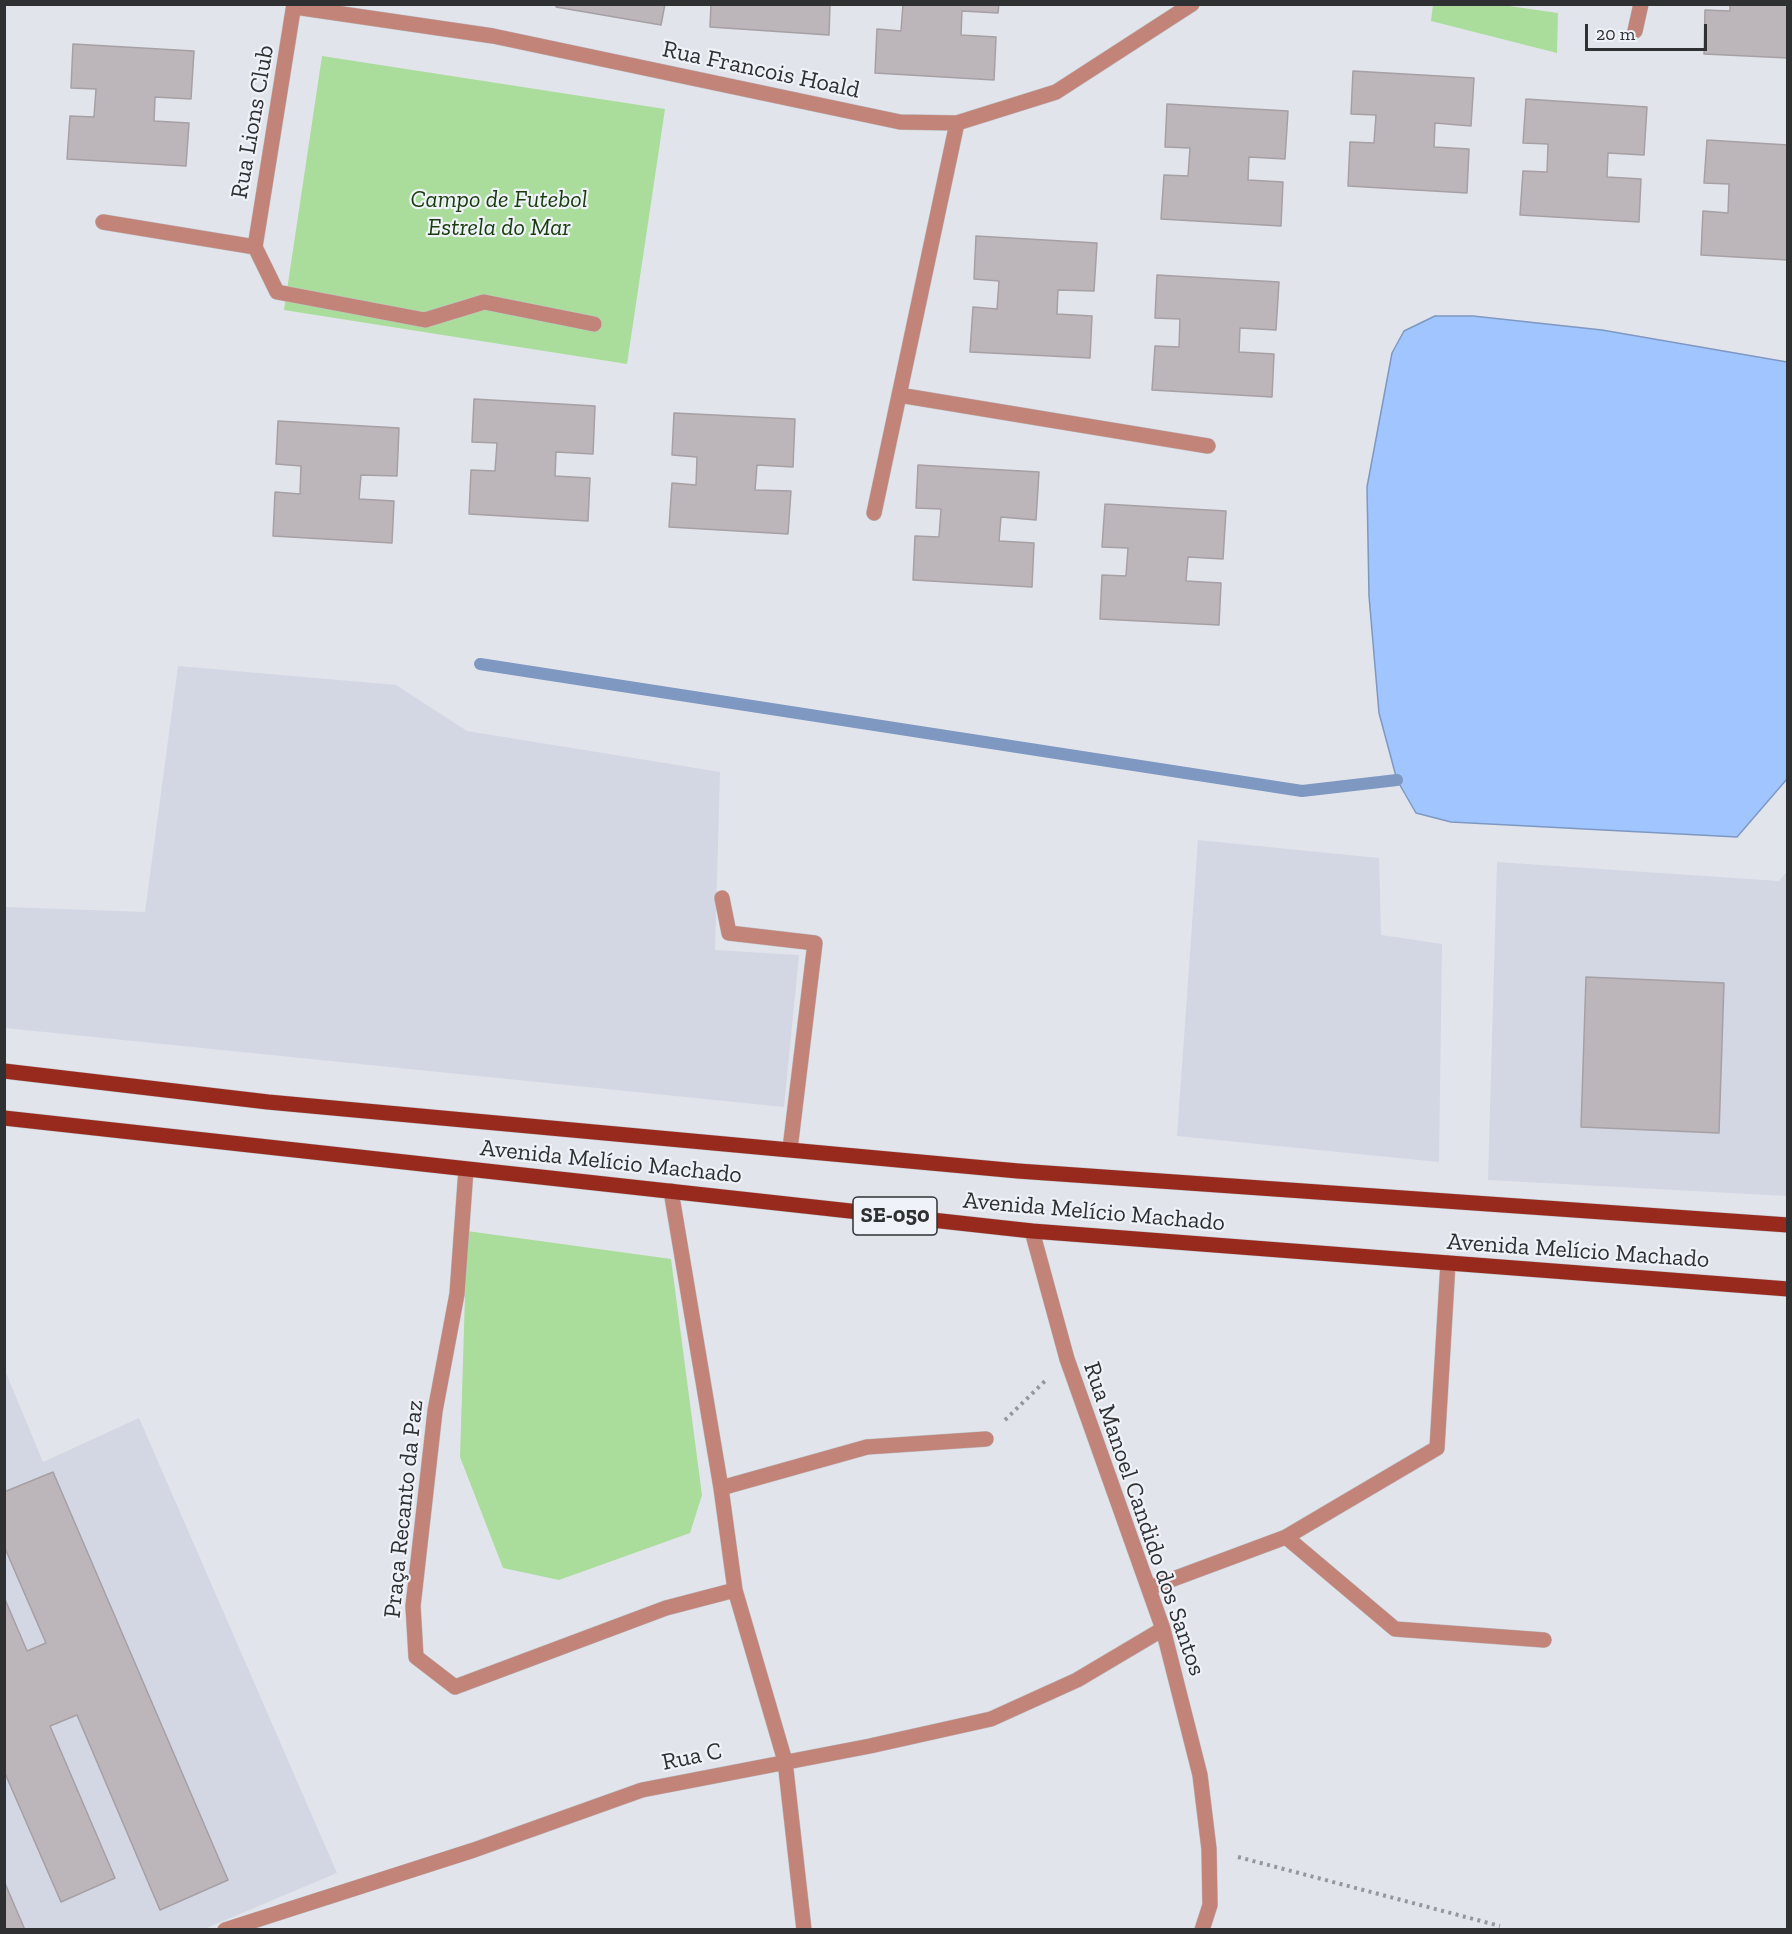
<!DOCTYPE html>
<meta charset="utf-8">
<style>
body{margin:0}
#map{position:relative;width:1792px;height:1934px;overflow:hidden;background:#e2e4eb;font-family:"Zilla Slab",serif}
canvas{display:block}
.frame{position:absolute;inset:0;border:6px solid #2f3032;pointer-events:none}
.scale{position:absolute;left:1585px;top:24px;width:122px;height:27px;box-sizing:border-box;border:3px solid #2f3032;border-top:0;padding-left:8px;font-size:18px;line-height:21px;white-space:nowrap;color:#2f3032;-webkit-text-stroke:4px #eff2f8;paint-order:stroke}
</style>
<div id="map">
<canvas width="1792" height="1934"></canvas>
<div class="frame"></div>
<div class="scale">20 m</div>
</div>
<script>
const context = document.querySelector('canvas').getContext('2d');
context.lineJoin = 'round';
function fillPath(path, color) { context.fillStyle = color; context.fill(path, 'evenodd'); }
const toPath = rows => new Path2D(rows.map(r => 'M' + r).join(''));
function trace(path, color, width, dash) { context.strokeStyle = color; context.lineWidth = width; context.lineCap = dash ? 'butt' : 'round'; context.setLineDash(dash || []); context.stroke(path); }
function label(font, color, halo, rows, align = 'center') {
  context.font = font + ' "Zilla Slab",serif'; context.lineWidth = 4.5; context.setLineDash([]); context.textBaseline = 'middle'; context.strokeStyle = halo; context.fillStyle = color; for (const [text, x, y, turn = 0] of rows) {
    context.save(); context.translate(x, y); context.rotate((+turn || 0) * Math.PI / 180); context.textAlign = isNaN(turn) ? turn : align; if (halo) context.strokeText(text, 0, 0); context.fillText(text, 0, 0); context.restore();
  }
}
const built = toPath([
 [178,666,396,685,467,731,720,772,715,950,799,955,784,1107,5,1028,5,907,145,912],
 [1198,840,1379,858,1381,935,1442,944,1439,1162,1177,1136],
 [1497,862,1779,881,1787,871,1787,1196,1488,1180],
 [4,1368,43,1462,139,1418,337,1873,204,1929,5,1929]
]);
const green = toPath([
 [1433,5,1502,5,1558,13,1557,53,1431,21],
 [322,56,665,109,627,364,284,310],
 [467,1231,671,1259,702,1495,690,1533,559,1580,503,1568,460,1457]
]);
const water = toPath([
 [1435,316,1473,316,1602,330,1787,362,1787,779,1737,837,1451,822,1416,813,1397,780,1379,713,1369,596,1367,487,1392,353,1404,331,1435,316]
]);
const stream = toPath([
 [480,664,1302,791,1397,780]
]);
const building = toPath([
 [557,4,665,4,661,25,556,7,557,4],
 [711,4,830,4,829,35,710,27,711,4],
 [903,4,999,4,998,13,962,11,961,35,996,37,994,80,875,73,877,29,901,31,903,4],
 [1730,4,1788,4,1788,58,1704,54,1705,10,1730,11,1730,4],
 [73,44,194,51,191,99,155,97,154,121,189,123,186,166,67,159,70,116,94,117,96,89,71,88,73,44],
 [1353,71,1474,78,1471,126,1435,123,1434,147,1469,149,1467,193,1348,186,1350,142,1374,143,1376,115,1351,114,1353,71],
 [1526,99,1647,107,1644,155,1608,153,1607,177,1641,179,1639,222,1520,215,1523,171,1547,172,1548,144,1523,143,1526,99],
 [1167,104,1288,111,1285,159,1249,157,1248,180,1283,182,1281,226,1161,219,1164,175,1188,176,1190,148,1165,147,1167,104],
 [1707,140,1788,145,1788,260,1701,255,1703,211,1728,213,1729,184,1704,183,1707,140],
 [976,236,1097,243,1094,291,1058,290,1057,314,1092,316,1090,358,970,352,973,307,997,309,999,281,974,279,976,236],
 [1157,275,1279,282,1276,330,1240,328,1239,352,1274,354,1272,397,1152,390,1155,346,1179,347,1180,319,1155,318,1157,275],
 [474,399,595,406,593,454,556,452,555,476,590,478,588,521,469,514,471,470,495,471,497,443,472,442,474,399],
 [674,413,795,419,793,467,757,465,755,490,791,491,788,534,669,527,672,483,696,485,697,457,672,455,674,413],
 [278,421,399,428,397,476,361,475,359,499,394,501,392,543,273,536,275,492,300,494,301,466,276,464,278,421],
 [918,465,1039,472,1036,520,1001,517,999,541,1034,543,1032,587,913,580,915,536,939,537,941,509,916,508,918,465],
 [1105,504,1226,511,1223,559,1188,557,1186,581,1221,583,1219,625,1100,619,1102,575,1126,576,1128,548,1102,547,1105,504],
 [1586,977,1724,983,1719,1133,1581,1127,1586,977],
 [53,1472,228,1880,160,1910,77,1715,50,1726,115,1878,61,1902,4,1771,4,1597,27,1651,46,1643,4,1546,4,1492,53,1472],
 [4,1881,25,1930,4,1930,4,1881]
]);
const path = toPath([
 [1005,1420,1045,1381],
 [1238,1857,1500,1926]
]);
const service = toPath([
 [255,247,277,292,425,320,484,302,594,324]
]);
const minor = toPath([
 [295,7,493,36,900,122,957,123,1056,92,1192,4],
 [1635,31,1641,4],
 [103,222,255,247,294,4],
 [899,395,1208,446],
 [874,513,957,123],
 [722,898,729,933,815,943,790,1149],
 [466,1169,457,1294,435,1411,413,1606,416,1657,455,1687,666,1608,735,1590,721,1488,671,1191],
 [1032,1231,1067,1359,1163,1629,1200,1775,1209,1849,1210,1905,1202,1930],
 [721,1488,867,1447,986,1439],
 [1286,1537,1395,1629,1544,1640],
 [1149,1588,1286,1537,1437,1448,1448,1263],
 [735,1590,785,1761,804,1930],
 [225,1930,474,1850,642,1790,870,1746,991,1719,1077,1680,1163,1629]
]);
const primary = toPath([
 [4,1071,268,1102,1018,1171,1788,1225],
 [4,1118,1032,1231,1788,1289]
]);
const shields = [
 [895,1216,84]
];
const shieldNames = [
 ["SE-050",895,1216]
];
const streetNames = [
 ["Rua Francois Hoald",761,70,12],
 ["Rua Lions Club",253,122,-80],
 ["Avenida Melício Machado",611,1162,6],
 ["Avenida Melício Machado",1094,1212,5],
 ["Avenida Melício Machado",1578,1251,4],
 ["Praça Recanto da Paz",404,1509,-84],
 ["Rua Manoel Candido dos Santos",1144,1519,71],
 ["Rua C",692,1757,-12]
];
const parkNames = [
 ["Campo de Futebol",499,200],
 ["Estrela do Mar",499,228]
];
fillPath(built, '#d2d7e3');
fillPath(green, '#aadd9b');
fillPath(water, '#a0c5ff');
trace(water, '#7e98c2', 1.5);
trace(stream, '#7e98c2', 12);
fillPath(building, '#bcb6bb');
trace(building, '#a6a0a4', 1.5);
trace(service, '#bec0c6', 16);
trace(minor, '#bec0c6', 16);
trace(primary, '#bec0c6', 16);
trace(path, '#95979b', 4, [3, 4.5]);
trace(service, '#c28479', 15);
trace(minor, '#c28479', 15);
trace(primary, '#982a1d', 15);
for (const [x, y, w] of shields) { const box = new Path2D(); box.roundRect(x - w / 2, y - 19, w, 38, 4.5); context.fillStyle = '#eff2f8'; context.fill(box); trace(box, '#2f3032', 1.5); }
label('bold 22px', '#2f3032', null, shieldNames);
label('24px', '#2f3032', '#eff2f8', streetNames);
label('italic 24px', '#183c0b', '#eff2f8', parkNames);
</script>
